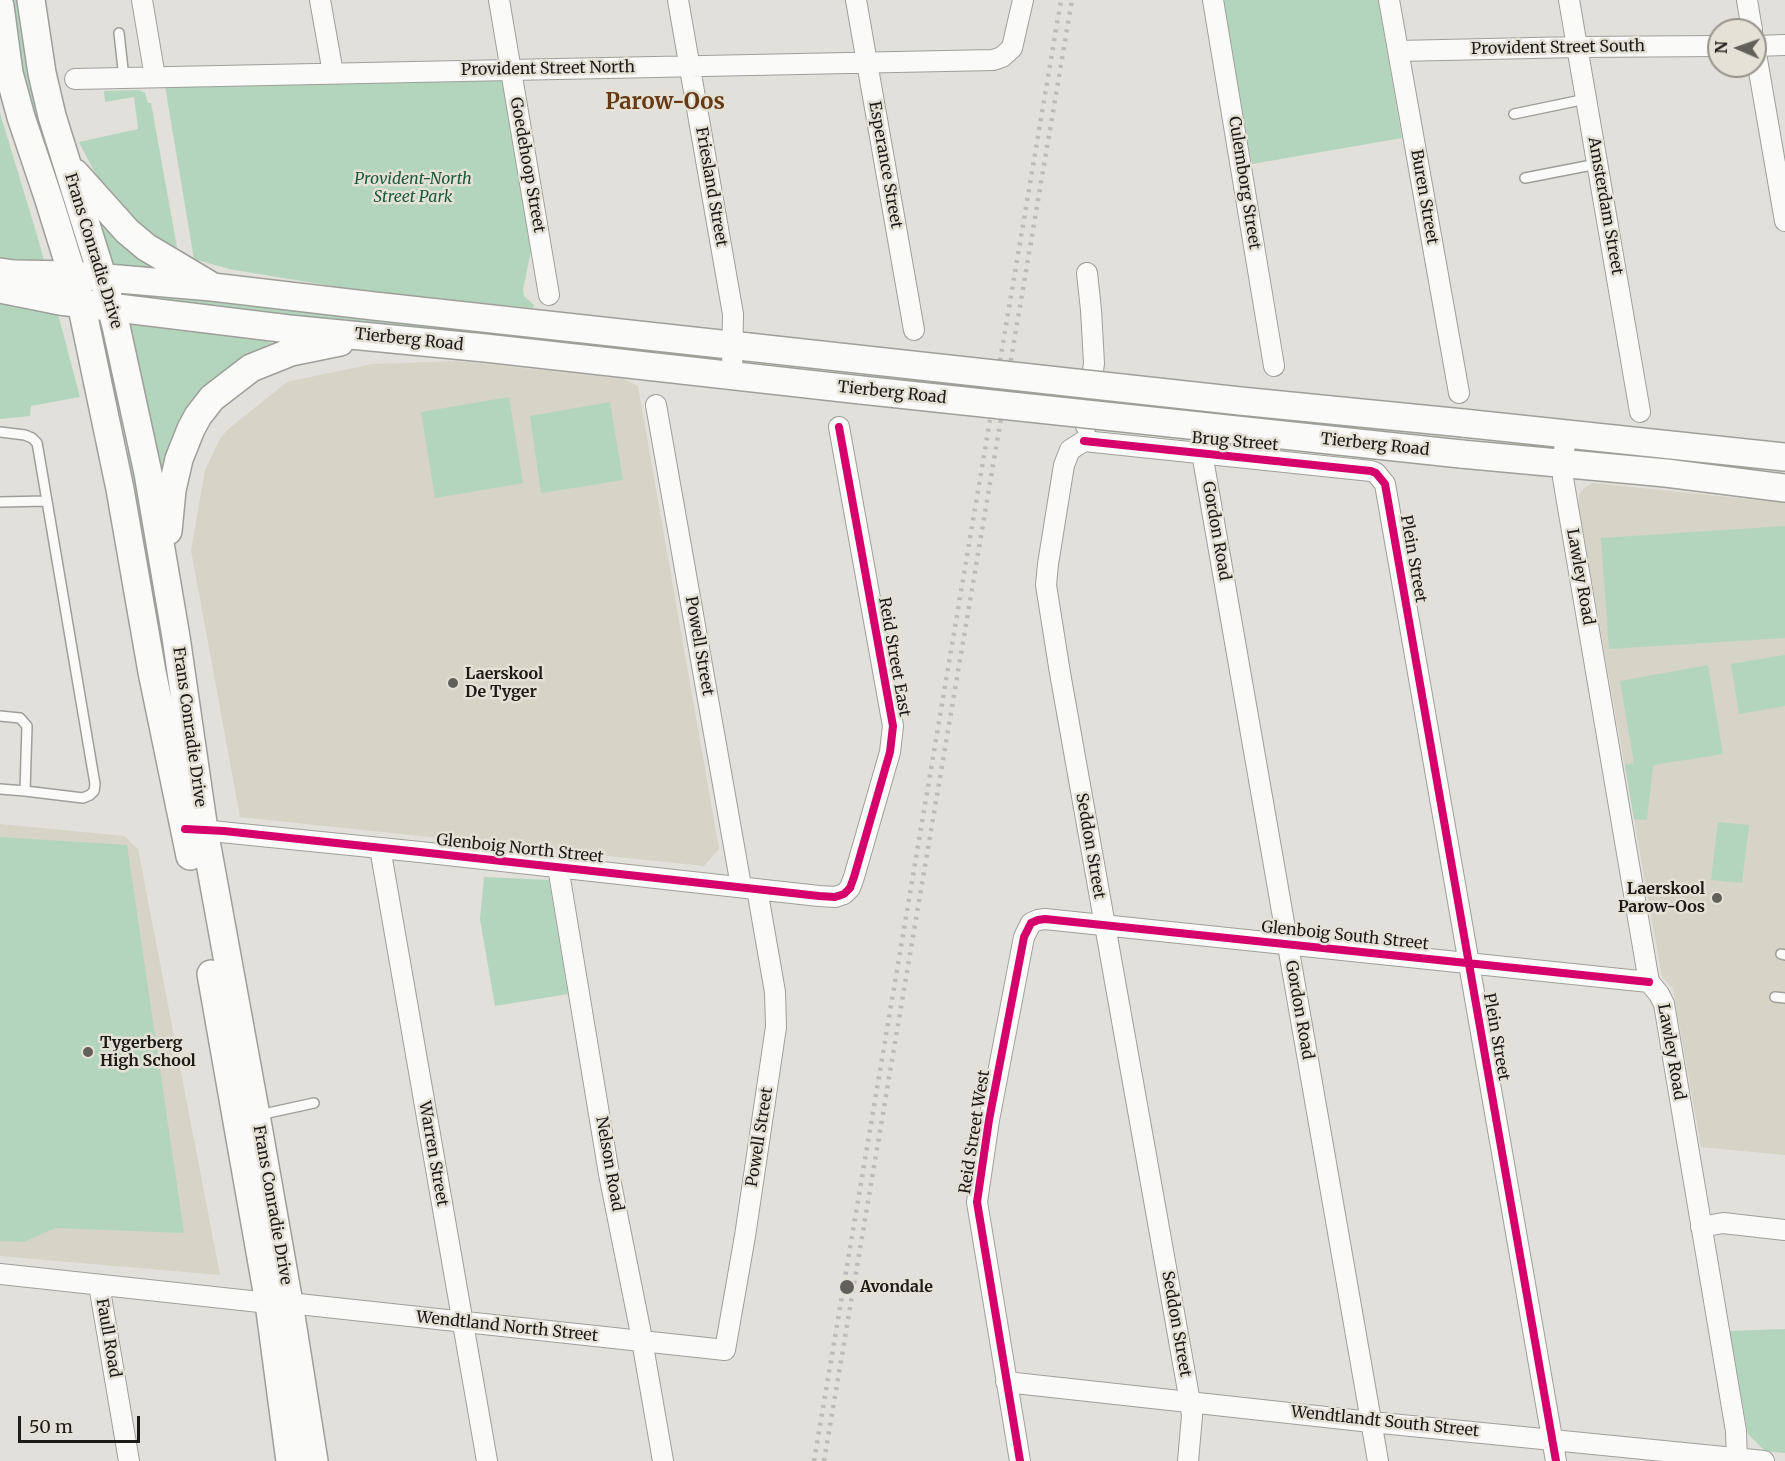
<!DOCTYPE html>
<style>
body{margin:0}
#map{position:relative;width:1785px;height:1461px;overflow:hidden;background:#e1e0da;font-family:Merriweather,serif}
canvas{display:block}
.north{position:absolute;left:1707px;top:18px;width:60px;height:60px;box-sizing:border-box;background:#e4e2d7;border:2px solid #94928a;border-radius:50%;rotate:272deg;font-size:16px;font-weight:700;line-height:24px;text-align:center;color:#1c1b17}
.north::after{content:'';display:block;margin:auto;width:21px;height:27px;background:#61605b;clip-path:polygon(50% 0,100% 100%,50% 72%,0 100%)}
.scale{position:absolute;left:18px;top:1416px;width:122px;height:27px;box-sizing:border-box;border:3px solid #1c1b17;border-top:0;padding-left:8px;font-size:18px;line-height:21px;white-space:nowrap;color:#1c1b17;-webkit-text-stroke:4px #e4e2d7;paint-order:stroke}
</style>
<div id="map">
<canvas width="1785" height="1461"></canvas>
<div class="north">N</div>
<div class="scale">50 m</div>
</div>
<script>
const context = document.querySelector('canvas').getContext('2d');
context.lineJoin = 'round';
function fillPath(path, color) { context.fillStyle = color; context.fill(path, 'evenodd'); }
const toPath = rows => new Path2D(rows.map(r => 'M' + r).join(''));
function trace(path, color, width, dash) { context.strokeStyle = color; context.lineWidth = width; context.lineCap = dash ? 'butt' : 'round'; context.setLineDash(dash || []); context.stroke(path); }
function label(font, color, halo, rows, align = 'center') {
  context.font = font + ' Merriweather,serif'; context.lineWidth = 5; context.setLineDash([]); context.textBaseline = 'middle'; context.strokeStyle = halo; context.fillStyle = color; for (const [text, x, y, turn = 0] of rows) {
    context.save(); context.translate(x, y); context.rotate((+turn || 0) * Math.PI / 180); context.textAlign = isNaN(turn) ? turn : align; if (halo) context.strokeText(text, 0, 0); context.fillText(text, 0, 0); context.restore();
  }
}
const built = toPath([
 [458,361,624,379,638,386,719,849,704,866,240,817,191,550,205,470,220,439,227,430,287,382,372,364],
 [1593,483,1785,503,1785,1155,1701,1147,1673,989,1662,977,1579,508,1579,495,1583,489],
 [0,824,124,836,138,849,220,1275,0,1256]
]);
const green = toPath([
 [10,0,19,0,52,178,21,70],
 [1219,0,1378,0,1402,138,1252,164],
 [504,80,532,247,523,289,524,296,534,305,533,308,362,291,229,269,194,259,165,86],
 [139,90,145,93,148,103,151,103,178,253,138,227,99,181,79,142,138,129,134,97,105,102,104,91],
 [0,113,39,242,80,397,31,406,30,416,0,419],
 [102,221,175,272,112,266,99,223],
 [148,293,715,355,703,360,158,304,131,298,140,294],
 [129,322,243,335,277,344,250,359,165,488,128,325],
 [509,397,523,483,435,498,421,412],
 [610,402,623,480,541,493,530,416],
 [128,423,172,677,180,753,128,464],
 [1785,526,1785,638,1609,649,1601,538],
 [1785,655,1785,706,1739,714,1731,664],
 [1708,665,1723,754,1653,765,1647,820,1634,819,1625,765,1634,763,1620,681],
 [1718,822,1749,825,1742,883,1711,880],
 [0,837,127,845,184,1233,55,1228,24,1242,0,1241],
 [484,877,549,880,568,994,495,1006,480,919],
 [1785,1329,1785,1453,1765,1451,1748,1434,1729,1331]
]);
const lane = toPath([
 [119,33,124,78],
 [1514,114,1586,99],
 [1525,178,1597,164],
 [0,432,25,435,32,438,37,443,39,454,95,784,94,791,90,795,83,798,25,791,27,726,20,718,0,716],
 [0,502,47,501],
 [0,789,25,791],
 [1781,954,1785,955],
 [1775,997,1785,998],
 [259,1115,314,1103]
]);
const street = toPath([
 [142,0,155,77],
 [320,0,333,73],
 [499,0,549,295],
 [678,0,733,314,732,375],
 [856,0,914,330],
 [1213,0,1274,366],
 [1389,0,1459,393],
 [1569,0,1640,412],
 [1747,0,1752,30],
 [1755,46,1785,45],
 [1755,48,1785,221],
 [1398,51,1577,47,1719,46],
 [75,79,993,60,1002,57,1012,48,1023,0],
 [656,405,741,886],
 [1086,426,1094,363,1091,310,1087,273],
 [1565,433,1563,478,1649,982,1659,994,1664,1004,1736,1431,1737,1461],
 [1084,441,1371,471,1376,473,1385,484,1556,1461],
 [1084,441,1070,450,1064,465,1048,564,1046,585,1060,673,1190,1402,1192,1416,1188,1461],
 [1202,453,1378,1461],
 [191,829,420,852,819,896,835,897,844,894,850,888,854,877,890,752,893,726,839,427],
 [380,848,487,1461],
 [558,867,609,1174,640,1329,663,1461],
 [1701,1227,1723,1223,1785,1230],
 [0,1274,269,1303],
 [99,1285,129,1461],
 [289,1303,725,1350,745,1236,776,1027,775,992,757,889],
 [1006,1382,1371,1422,1764,1461],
 [1020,1461,977,1202,989,1120,1024,937,1031,923,1038,920,1045,919,1649,982]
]);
const secondary = toPath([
 [31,0,42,73,52,116,103,279,116,326,148,473,176,637,204,830,259,1132,289,1303,314,1461],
 [0,6,9,73,21,117,49,200,81,303,120,489,152,672,190,856],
 [75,173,127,231,146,247,208,284],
 [0,272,14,274,72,275,212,287,374,306,748,347],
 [0,289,60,301,289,329,485,348,861,390],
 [1463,423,1785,457],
 [1461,454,1666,473,1785,488],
 [168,531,172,490,179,459,191,429,198,416,212,398,251,368,291,352,340,342],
 [211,974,269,1303,290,1461]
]);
const rail = toPath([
 [814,1461,1061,0],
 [824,1461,1072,0]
]);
const secondaryBridge = toPath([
 [748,347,1240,401,1463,423],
 [861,390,1461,454]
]);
const cycleway = toPath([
 [1084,441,1371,471,1376,473,1385,484,1556,1461],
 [185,829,224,831,420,852,819,896,835,897,844,894,850,888,854,877,890,752,893,726,839,427],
 [1020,1461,977,1202,989,1120,1024,937,1031,923,1038,920,1045,919,1649,982]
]);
const markers = [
 [453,683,6,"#61605b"],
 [1717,898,6,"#61605b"],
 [88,1052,6,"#61605b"],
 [847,1287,8,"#61605b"]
];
const streetNames = [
 ["Provident Street South",1558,48,-1],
 ["Provident Street North",548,69,-1],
 ["Goedehoop Street",527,165,80],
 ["Esperance Street",885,165,80],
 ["Culemborg Street",1244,183,81],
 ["Friesland Street",711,187,80],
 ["Buren Street",1424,197,80],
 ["Amsterdam Street",1605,206,80],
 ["Frans Conradie Drive",93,251,73],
 ["Tierberg Road",409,340,6],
 ["Tierberg Road",892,393,6],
 ["Brug Street",1235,442,5],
 ["Tierberg Road",1375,445,6],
 ["Gordon Road",1216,531,80],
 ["Plein Street",1413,559,80],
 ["Lawley Road",1580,577,80],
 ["Powell Street",699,646,80],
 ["Reid Street East",894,657,80],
 ["Frans Conradie Drive",189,727,82],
 ["Seddon Street",1090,846,80],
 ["Glenboig North Street",520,849,6],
 ["Glenboig South Street",1345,936,6],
 ["Gordon Road",1299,1010,80],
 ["Plein Street",1496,1037,80],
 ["Lawley Road",1671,1052,80],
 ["Reid Street West",975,1132,-81],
 ["Powell Street",760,1137,-81],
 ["Warren Street",433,1154,80],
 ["Nelson Road",609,1164,80],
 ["Frans Conradie Drive",272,1205,80],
 ["Seddon Street",1176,1324,80],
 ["Wendtland North Street",507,1327,6],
 ["Faull Road",108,1338,80],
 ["Wendtlandt South Street",1385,1422,6]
];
const parkNames = [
 ["Provident-North",413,179],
 ["Street Park",413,197]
];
const poiNames = [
 ["Laerskool",465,674],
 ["De Tyger",465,692],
 ["Laerskool",1705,889,"right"],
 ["Parow-Oos",1705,907,"right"],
 ["Tygerberg",100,1043],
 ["High School",100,1061],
 ["Avondale",860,1287]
];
const districtNames = [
 ["Parow-Oos",665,103]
];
fillPath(built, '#d6d3c7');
fillPath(green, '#b3d5be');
trace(lane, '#9f9f9a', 12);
trace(street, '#9f9f9a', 22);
trace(secondary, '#9f9f9a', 30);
trace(lane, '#fafaf9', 9);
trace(street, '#fafaf9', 20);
trace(secondary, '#fafaf9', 27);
trace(rail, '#bcbbba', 4.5, [3, 6]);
trace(secondaryBridge, '#9f9f9a', 30, []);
trace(secondaryBridge, '#fafaf9', 27);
trace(cycleway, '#d6006c', 8);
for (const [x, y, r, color] of markers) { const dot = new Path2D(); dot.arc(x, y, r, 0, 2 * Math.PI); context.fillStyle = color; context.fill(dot); trace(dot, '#e4e2d7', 2); }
label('16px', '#1c1b17', '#e4e2d7', streetNames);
label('italic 16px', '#1d583a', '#e4e2d7', parkNames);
label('bold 16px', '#1c1b17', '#e4e2d7', poiNames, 'left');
label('bold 22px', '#653913', '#e4e2d7', districtNames);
</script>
